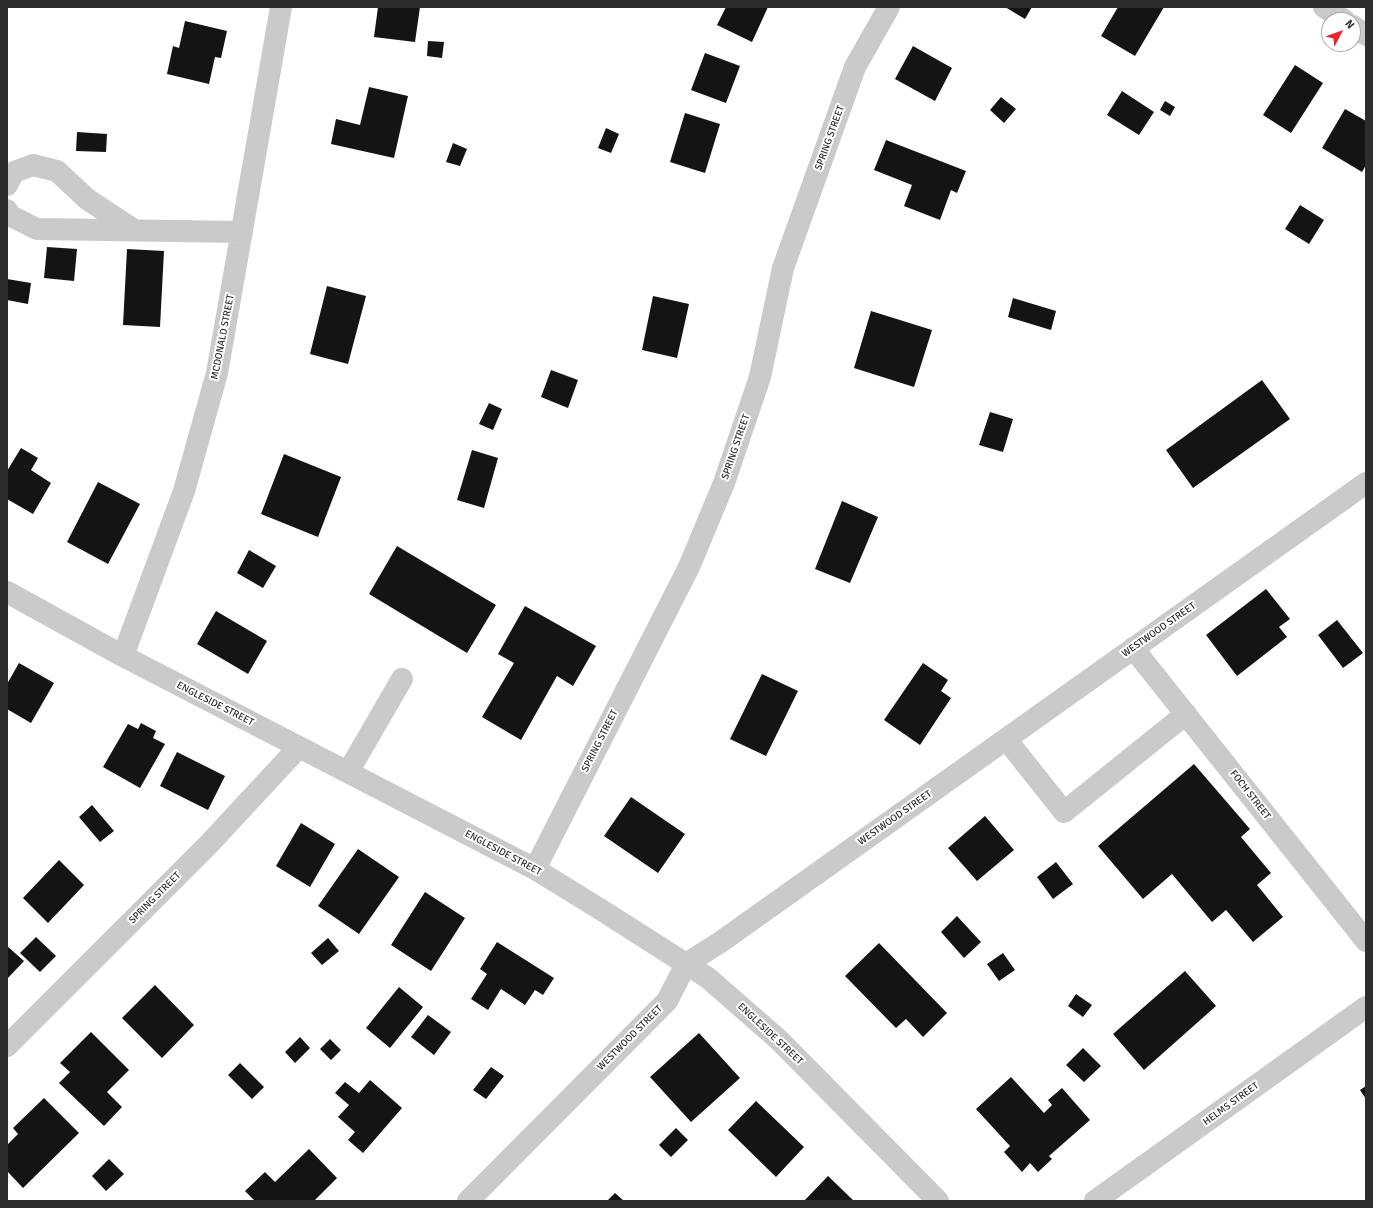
<!DOCTYPE html>
<style>
body{margin:0}
#map{position:relative;width:1373px;height:1208px;overflow:hidden;background:#fff;font-family:Signika,sans-serif}
canvas{display:block}
.frame{position:absolute;inset:0;border:8px solid #2d2d2d;pointer-events:none}
.north{position:absolute;left:1321px;top:12px;width:40px;height:40px;box-sizing:border-box;background:#fff;border:1px solid #ababab;border-radius:50%;rotate:49deg;font-size:11px;font-weight:700;line-height:16px;text-align:center;color:#2d2d2d}
.north::after{content:'';display:block;margin:auto;width:14px;height:18px;background:#ef232e;clip-path:polygon(50% 0,100% 100%,50% 72%,0 100%)}
</style>
<div id="map">
<canvas width="1373" height="1208"></canvas>
<div class="frame"></div>
<div class="north">N</div>
</div>
<script>
const context = document.querySelector('canvas').getContext('2d');
context.lineJoin = 'round';
function fillPath(path, color) { context.fillStyle = color; context.fill(path, 'evenodd'); }
const toPath = rows => new Path2D(rows.map(r => 'M' + r).join(''));
function trace(path, color, width, dash) { context.strokeStyle = color; context.lineWidth = width; context.lineCap = dash ? 'butt' : 'round'; context.setLineDash(dash || []); context.stroke(path); }
function label(font, color, halo, rows, align = 'center') {
  context.font = font + ' Signika,sans-serif'; context.lineWidth = 4; context.setLineDash([]); context.textBaseline = 'middle'; context.strokeStyle = halo; context.fillStyle = color; for (const [text, x, y, turn = 0] of rows) {
    context.save(); context.translate(x, y); context.rotate((+turn || 0) * Math.PI / 180); context.textAlign = isNaN(turn) ? turn : align; if (halo) context.strokeText(text, 0, 0); context.fillText(text, 0, 0); context.restore();
  }
}
const building = toPath([
 [378,7,420,7,415,42,374,37],
 [726,7,768,7,752,42,717,25],
 [1005,7,1032,7,1025,19],
 [1118,7,1164,7,1135,56,1101,36],
 [185,21,227,31,221,58,215,57,209,84,167,74,173,46,179,48],
 [428,41,444,42,442,58,427,56],
 [913,46,952,68,935,101,895,79],
 [705,53,740,66,726,103,691,90],
 [1295,65,1323,83,1291,133,1263,115],
 [369,87,408,96,394,158,331,144,336,119,360,125],
 [1122,91,1154,112,1139,135,1107,115],
 [1001,97,1016,109,1004,123,990,110],
 [1165,101,1175,107,1170,116,1160,110],
 [1345,109,1366,121,1366,165,1362,172,1322,148],
 [685,113,720,124,705,173,670,162],
 [606,128,619,134,611,153,598,148],
 [77,132,107,134,106,152,76,151],
 [886,140,966,171,957,193,951,190,940,220,904,206,912,185,874,170],
 [453,143,467,149,460,166,446,162],
 [1300,205,1324,220,1309,244,1285,229],
 [47,247,77,249,74,281,44,278],
 [127,249,164,251,160,327,123,325],
 [7,279,31,283,28,304,7,300],
 [327,286,366,296,348,364,310,354],
 [653,296,689,304,677,358,642,350],
 [1013,298,1056,311,1051,330,1008,317],
 [871,311,932,330,914,387,854,368],
 [551,370,578,380,568,408,541,397],
 [1262,380,1290,419,1193,488,1166,450],
 [489,403,502,409,493,430,479,424],
 [990,412,1013,419,1003,452,979,445],
 [21,448,38,458,31,470,51,483,33,514,7,499,7,471],
 [472,450,498,458,484,508,457,500],
 [284,454,341,477,318,537,261,514],
 [98,482,140,504,108,564,67,542],
 [842,501,878,517,850,583,815,569],
 [397,546,496,605,467,653,369,594],
 [249,550,276,566,263,588,237,573],
 [1266,589,1290,619,1279,627,1287,637,1237,676,1206,635],
 [525,606,596,646,573,686,557,676,521,740,482,717,514,663,498,654],
 [216,611,267,641,248,674,197,644],
 [1337,620,1363,653,1343,668,1318,635],
 [19,663,54,683,31,723,7,709,7,684],
 [923,663,948,680,941,691,951,698,920,745,884,720],
 [762,674,798,691,766,756,730,739],
 [141,723,156,731,153,738,165,744,140,788,103,767,128,724,138,729],
 [177,752,225,776,208,810,160,786],
 [1194,764,1250,829,1241,837,1271,873,1257,885,1283,917,1253,942,1226,910,1212,922,1172,874,1143,899,1098,846],
 [631,797,685,834,658,873,604,836],
 [92,805,114,831,100,842,79,817],
 [985,816,1014,850,977,881,948,848],
 [301,823,335,844,310,887,276,866],
 [358,849,399,877,359,934,318,906],
 [59,860,84,885,48,923,23,898],
 [1056,862,1073,884,1053,899,1037,877],
 [425,892,465,918,431,971,391,945],
 [957,916,981,942,964,958,941,932],
 [36,937,56,956,40,972,20,953],
 [328,938,339,951,322,965,311,953],
 [497,942,554,978,543,995,535,990,525,1005,501,989,488,1010,471,999,487,974,480,969],
 [879,943,947,1013,923,1037,906,1019,896,1028,845,976],
 [7,946,24,961,7,979],
 [1003,953,1015,970,999,981,987,964],
 [1185,971,1216,1006,1144,1070,1113,1034],
 [155,985,194,1025,162,1058,122,1018],
 [399,987,423,1007,390,1048,366,1028],
 [1076,994,1092,1005,1083,1017,1068,1006],
 [428,1015,451,1032,434,1055,411,1037],
 [91,1032,129,1070,107,1092,122,1107,104,1126,59,1083,70,1072,60,1063],
 [699,1033,740,1078,691,1122,650,1077],
 [300,1037,310,1048,295,1063,285,1052],
 [330,1039,341,1050,331,1060,320,1049],
 [1083,1048,1101,1066,1084,1082,1066,1065],
 [240,1063,264,1087,252,1099,228,1075],
 [491,1067,504,1076,486,1099,473,1090],
 [1011,1077,1044,1113,1052,1105,1048,1100,1062,1088,1090,1120,1049,1156,1052,1159,1038,1172,1030,1163,1022,1172,1004,1152,1010,1146,976,1109],
 [370,1080,402,1108,363,1153,348,1140,355,1132,338,1117,349,1105,335,1093,345,1082,359,1093],
 [1366,1086,1366,1099,1360,1090],
 [44,1098,79,1133,23,1188,7,1171,7,1145,18,1134,13,1128],
 [756,1101,804,1147,776,1177,728,1130],
 [676,1128,688,1140,671,1157,659,1145],
 [309,1149,337,1178,314,1201,255,1201,245,1191,265,1172,275,1182],
 [109,1159,124,1174,106,1191,92,1176],
 [828,1176,854,1201,804,1201],
 [615,1193,624,1201,607,1201]
]);
const minor = toPath([
 [1324,7,1344,20],
 [1353,26,1366,35],
 [7,185,14,172,33,165,57,171,87,199,134,230],
 [7,210,9,215,37,229,242,232],
 [7,592,123,656,535,869,603,911,708,978,779,1040,938,1201],
 [1133,648,1366,941],
 [123,656,184,491,217,373,281,7],
 [1006,739,1064,812,1186,714],
 [348,772,402,679],
 [535,869,689,567,724,483,760,377,783,268,855,67,889,7],
 [7,1046,209,844,299,747],
 [468,1201,667,1001,686,964,722,941,1366,483],
 [1095,1201,1366,1007]
]);
const streetNames = [
 ["SPRING STREET",830,138,-70],
 ["MCDONALD STREET",223,337,-79],
 ["SPRING STREET",736,447,-71],
 ["WESTWOOD STREET",1159,630,-35],
 ["ENGLESIDE STREET",215,704,27],
 ["SPRING STREET",600,741,-63],
 ["FOCH STREET",1250,795,52],
 ["WESTWOOD STREET",895,818,-35],
 ["ENGLESIDE STREET",503,853,28],
 ["SPRING STREET",155,898,-45],
 ["ENGLESIDE STREET",770,1034,43],
 ["WESTWOOD STREET",630,1038,-45],
 ["HELMS STREET",1231,1104,-36]
];
fillPath(building, '#141414');
trace(minor, '#cacaca', 22);
label('10px', '#2d2d2d', '#fff', streetNames);
</script>
